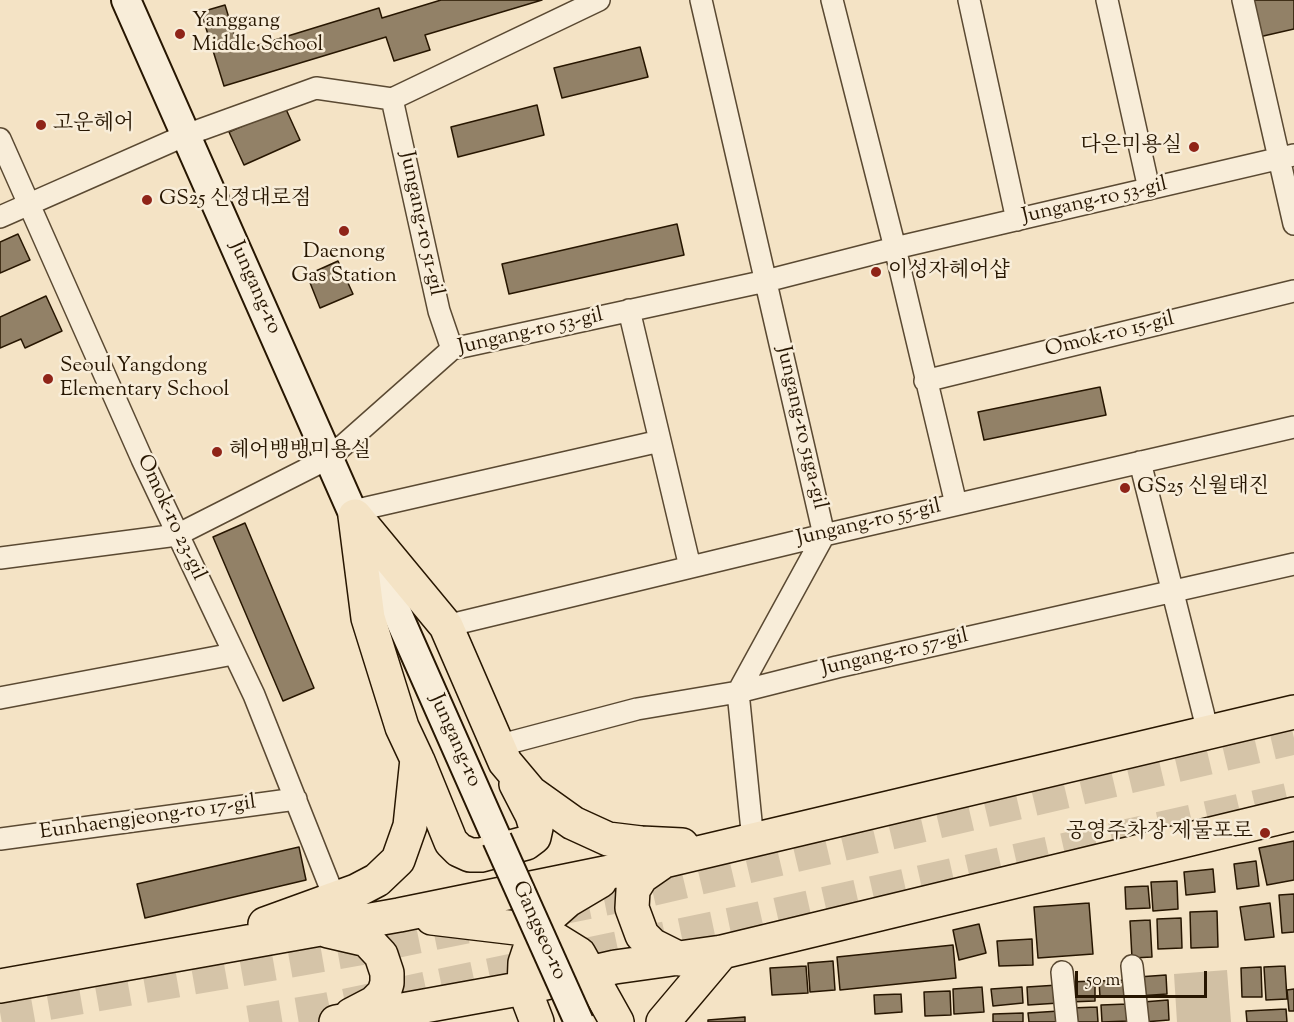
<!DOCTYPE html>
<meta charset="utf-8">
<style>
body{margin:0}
#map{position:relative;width:1294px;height:1022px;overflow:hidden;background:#f4e3c5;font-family:"Sorts Mill Goudy",serif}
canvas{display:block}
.scale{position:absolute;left:1075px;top:971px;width:132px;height:27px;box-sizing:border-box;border:3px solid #271601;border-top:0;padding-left:8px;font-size:18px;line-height:21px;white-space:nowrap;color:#271601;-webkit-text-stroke:4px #f8edd9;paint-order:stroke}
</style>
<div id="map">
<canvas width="1294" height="1022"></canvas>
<div class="scale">50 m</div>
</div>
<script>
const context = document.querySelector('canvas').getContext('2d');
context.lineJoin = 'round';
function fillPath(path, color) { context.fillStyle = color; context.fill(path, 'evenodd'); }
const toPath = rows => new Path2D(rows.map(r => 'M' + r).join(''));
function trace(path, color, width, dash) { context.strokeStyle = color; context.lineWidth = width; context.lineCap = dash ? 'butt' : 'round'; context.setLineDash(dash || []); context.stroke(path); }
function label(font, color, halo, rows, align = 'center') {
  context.font = font + ' "Sorts Mill Goudy","Noto Serif KR",serif'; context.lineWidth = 5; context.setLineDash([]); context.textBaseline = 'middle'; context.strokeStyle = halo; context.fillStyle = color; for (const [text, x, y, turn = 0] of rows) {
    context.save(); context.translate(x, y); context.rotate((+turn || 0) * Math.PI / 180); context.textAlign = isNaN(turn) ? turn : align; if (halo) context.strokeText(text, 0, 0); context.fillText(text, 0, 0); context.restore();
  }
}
const green = toPath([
 [1227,970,1231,1022,1177,1022,1174,974]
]);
const building = toPath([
 [441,0,542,0,425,35,430,50,394,61,386,37,224,86,201,12,225,5,239,51,379,8,382,18,441,0],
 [1251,0,1294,0,1294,29,1259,37,1251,0],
 [640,47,648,77,562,98,554,68,640,47],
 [537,105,544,135,458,157,451,127,537,105],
 [285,107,300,140,244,165,229,132,285,107],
 [677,224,684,255,509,294,502,264,677,224],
 [18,234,30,260,0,273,0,242,18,234],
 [338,261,353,294,320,308,307,275,338,261],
 [46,296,62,331,25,348,21,339,0,348,0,317,46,296],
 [1100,387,1106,415,984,440,978,412,1100,387],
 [245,523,314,688,283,701,213,537,245,523],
 [1294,841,1294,880,1267,885,1259,848,1294,841],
 [299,847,306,880,145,918,137,884,299,847],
 [1256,861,1259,886,1237,889,1234,864,1256,861],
 [1213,869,1215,892,1186,895,1184,872,1213,869],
 [1177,881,1178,909,1153,911,1151,882,1177,881],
 [1148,886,1150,908,1126,909,1125,887,1148,886],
 [1294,894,1294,932,1282,933,1279,895,1294,894],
 [1089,903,1093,954,1038,958,1034,907,1089,903],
 [1270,903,1274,937,1245,940,1240,907,1270,903],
 [1217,911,1218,947,1191,948,1190,912,1217,911],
 [1181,918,1182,948,1158,949,1157,919,1181,918],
 [1150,920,1152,957,1132,958,1130,921,1150,920],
 [979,924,986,953,959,960,953,930,979,924],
 [1032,939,1033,965,999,966,997,941,1032,939],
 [953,945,956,978,840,990,837,957,953,945],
 [833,961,835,990,810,992,808,963,833,961],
 [806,966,808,993,772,995,770,968,806,966],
 [1285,966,1287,999,1266,1000,1264,967,1285,966],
 [1261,967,1262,997,1242,997,1241,968,1261,967],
 [1166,975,1167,994,1139,996,1138,977,1166,975],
 [1127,980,1128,996,1100,997,1099,981,1127,980],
 [1095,981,1095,1001,1069,1002,1068,982,1095,981],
 [1058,985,1059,1003,1028,1005,1027,987,1058,985],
 [982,987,984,1012,954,1014,953,989,982,987],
 [1022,987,1023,1003,993,1006,991,989,1022,987],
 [1294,989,1294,1011,1289,1011,1287,990,1294,989],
 [950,991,951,1015,925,1016,924,992,950,991],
 [901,994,902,1012,875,1014,874,995,901,994],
 [1168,1000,1169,1020,1144,1022,1143,1002,1168,1000],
 [1128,1004,1129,1021,1102,1022,1101,1005,1128,1004],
 [1097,1007,1098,1022,1072,1022,1071,1008,1097,1007],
 [1286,1009,1287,1022,1247,1022,1246,1011,1286,1009],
 [1059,1011,1059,1022,1029,1022,1028,1013,1059,1011],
 [1023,1013,1023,1022,993,1022,993,1014,1023,1013],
 [745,1017,745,1022,708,1022,708,1020,745,1017]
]);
const trunkTunnel = toPath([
 [556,909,650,890,1294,738],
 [0,1012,359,949,476,925],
 [249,1022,327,1009,760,918,1294,798]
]);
const minor = toPath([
 [701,0,824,535,738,692,753,841],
 [832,0,895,248,956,504],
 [969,0,1017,220],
 [1107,0,1149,189],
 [1243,0,1294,224],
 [392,99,439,311,452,349],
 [0,139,142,459,254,695,335,899],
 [0,217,186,135,316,88,392,99,599,0],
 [629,310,690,567],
 [925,381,1294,291],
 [1140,462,1208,732],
 [353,511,660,441],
 [0,558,177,535,329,458,452,349,766,281,895,248,1294,155],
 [446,626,824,535,1294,427],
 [0,698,233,654],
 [497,746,637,709,738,692,837,667,1294,564],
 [0,839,296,799],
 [1132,966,1138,1022],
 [1062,972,1067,1022]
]);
const secondary = toPath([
 [126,0,497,839]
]);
const primary = toPath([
 [355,516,446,626,505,762,531,793,573,823,608,839,641,843,682,845],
 [418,761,451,842,459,850,470,855,481,855,526,843,534,837,536,828,532,815,516,784],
 [664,861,641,877,633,890,632,908,642,935,652,945,680,959],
 [432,918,516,928,550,936,579,954,617,1022],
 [265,924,356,891,377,880,398,860,410,826,417,759,402,727,368,618,355,516],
 [328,931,367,940,381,955,387,973,387,983,384,993,374,1003,351,1015],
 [0,986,399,915,664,861,1294,712],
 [336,1022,524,988,615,967,722,952,1294,814],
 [537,1022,524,988,525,963,532,942,551,915,568,900,600,881],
 [663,1022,722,952]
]);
const secondaryBridge = toPath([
 [497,839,579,1022]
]);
const markers = [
 [180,34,6,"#8f2418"],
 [41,125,6,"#8f2418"],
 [1194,147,6,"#8f2418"],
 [147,200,6,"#8f2418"],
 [344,231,6,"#8f2418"],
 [876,272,6,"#8f2418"],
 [48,379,6,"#8f2418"],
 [217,452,6,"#8f2418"],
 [1125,488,6,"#8f2418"],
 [1265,833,6,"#8f2418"]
];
const poiNames = [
 ["Yanggang",192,22],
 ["Middle School",192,46],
 ["고운헤어",53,125],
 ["다은미용실",1182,147,"right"],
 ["GS25 신정대로점",159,200],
 ["Daenong",344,253,"center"],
 ["Gas Station",344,277,"center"],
 ["이성자헤어샵",888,272],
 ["Seoul Yangdong",60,367],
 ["Elementary School",60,391],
 ["헤어뱅뱅미용실",229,452],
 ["GS25 신월태진",1137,488],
 ["공영주차장 제물포로",1253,833,"right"]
];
const streetNames = [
 ["Jungang-ro 53-gil",1095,202,-13],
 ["Jungang-ro 51-gil",420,224,78],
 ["Jungang-ro",254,288,66],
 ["Jungang-ro 53-gil",531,333,-13],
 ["Omok-ro 15-gil",1110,336,-14],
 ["Jungang-ro 51ga-gil",800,428,77],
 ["Omok-ro 23-gil",170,518,65],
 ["Jungang-ro 55-gil",869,524,-13],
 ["Jungang-ro 57-gil",895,654,-13],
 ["Jungang-ro",454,741,66],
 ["Eunhaengjeong-ro 17-gil",148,819,-8],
 ["Gangseo-ro",538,931,66]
];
fillPath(green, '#d1c0a4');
fillPath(building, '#928167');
trace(building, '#271601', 1.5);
trace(trunkTunnel, '#d5c4a8', 33, [33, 16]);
trace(minor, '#5a4932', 24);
trace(secondary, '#271601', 32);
trace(primary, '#271601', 36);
trace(minor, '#f8edd9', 21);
trace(secondary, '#f8edd9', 28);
trace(primary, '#f4e3c5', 33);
trace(secondaryBridge, '#271601', 32, []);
trace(secondaryBridge, '#f8edd9', 28);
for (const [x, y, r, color] of markers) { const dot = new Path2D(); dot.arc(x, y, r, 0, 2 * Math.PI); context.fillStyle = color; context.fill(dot); trace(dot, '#f8edd9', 2); }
label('21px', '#271601', '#f8edd9', poiNames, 'left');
label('21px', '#271601', '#f8edd9', streetNames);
</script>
